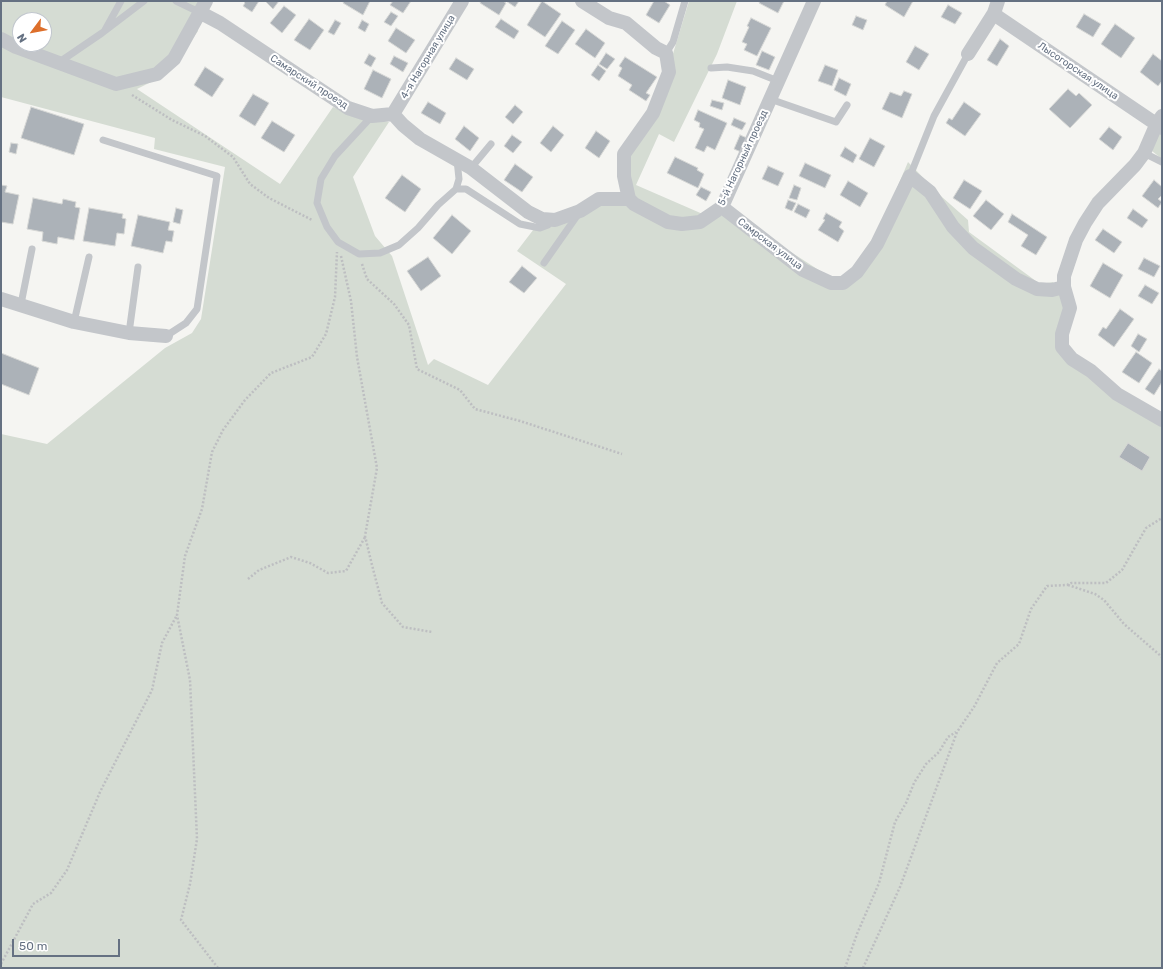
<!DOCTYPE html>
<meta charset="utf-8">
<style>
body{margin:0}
#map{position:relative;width:1163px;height:969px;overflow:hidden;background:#f5f5f2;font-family:Rubik,sans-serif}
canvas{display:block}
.frame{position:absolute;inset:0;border:2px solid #657182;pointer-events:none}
.north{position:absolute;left:12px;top:12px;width:40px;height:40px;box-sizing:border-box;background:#fff;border:1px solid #c1c6cd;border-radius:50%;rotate:238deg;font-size:11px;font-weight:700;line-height:16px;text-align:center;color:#657182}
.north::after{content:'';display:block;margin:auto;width:14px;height:18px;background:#dd6f2b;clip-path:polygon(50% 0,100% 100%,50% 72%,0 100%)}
.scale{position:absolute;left:12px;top:939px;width:108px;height:18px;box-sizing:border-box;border:2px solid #657182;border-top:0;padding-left:5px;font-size:12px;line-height:14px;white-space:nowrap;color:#657182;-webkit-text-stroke:3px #fff;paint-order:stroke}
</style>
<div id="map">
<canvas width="1163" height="969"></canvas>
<div class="frame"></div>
<div class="north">N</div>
<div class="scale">50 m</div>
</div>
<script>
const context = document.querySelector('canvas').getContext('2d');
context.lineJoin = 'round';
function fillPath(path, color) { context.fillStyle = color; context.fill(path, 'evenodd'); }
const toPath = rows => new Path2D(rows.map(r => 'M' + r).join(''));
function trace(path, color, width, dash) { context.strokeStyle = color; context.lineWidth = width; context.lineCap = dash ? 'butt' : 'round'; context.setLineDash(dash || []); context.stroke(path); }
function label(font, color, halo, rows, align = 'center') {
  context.font = font + ' Rubik,sans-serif'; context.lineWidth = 4; context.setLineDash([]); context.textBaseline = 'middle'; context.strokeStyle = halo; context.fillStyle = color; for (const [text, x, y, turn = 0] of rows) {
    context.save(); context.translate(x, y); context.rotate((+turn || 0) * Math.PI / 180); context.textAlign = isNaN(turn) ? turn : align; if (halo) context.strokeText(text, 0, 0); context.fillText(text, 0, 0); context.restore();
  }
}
const green = toPath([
 [1,1,200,1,192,22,198,31,176,63,159,78,137,89,280,184,333,107,350,114,389,122,353,177,375,236,392,256,428,365,434,359,488,385,566,284,517,251,540,221,603,204,620,203,668,225,724,215,737,217,831,278,841,279,854,269,874,242,908,162,942,197,968,220,969,232,1040,284,1053,282,1063,294,1066,309,1060,348,1162,424,1162,968,1,968,1,434,47,444,165,348,192,333,201,319,225,167,154,149,155,138,1,97],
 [20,20,44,20,44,44,20,44],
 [689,1,737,1,717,54,674,142,659,134,636,185,705,215,698,219,668,218,632,195,630,155,672,57],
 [1162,134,1162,159,1152,151,1158,135]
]);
const building = toPath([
 [243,1,259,1,252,12,243,6,245,3,243,1],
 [265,1,279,1,273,9,265,1],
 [344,1,370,1,363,15,343,3,344,1],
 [393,1,411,1,403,13,390,5,393,1],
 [481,1,503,1,506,3,499,15,480,3,481,1],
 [506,1,519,1,515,7,506,1],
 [542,1,561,14,545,37,527,25,542,1],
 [654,1,664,1,670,5,659,23,646,15,654,1],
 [760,1,784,1,778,13,759,3,760,1],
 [887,1,913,1,904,17,885,5,887,1],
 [948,5,962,13,955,24,941,17,948,5],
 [284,6,296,15,282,33,270,23,284,6],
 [391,12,398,16,391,26,384,22,391,12],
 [1084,14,1101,24,1093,37,1076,27,1084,14],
 [856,16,867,20,863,30,852,25,856,16],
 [751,18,771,28,757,56,744,50,747,44,742,42,749,27,747,26,751,18],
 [309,19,324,30,310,50,294,40,309,19],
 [501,19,519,31,514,39,495,27,501,19],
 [335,20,341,23,334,35,328,32,335,20],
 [362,20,369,24,365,32,358,28,362,20],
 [562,21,575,30,558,54,545,46,562,21],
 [1115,24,1135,38,1121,58,1101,44,1115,24],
 [396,28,415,40,406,53,388,41,396,28],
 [586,29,605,43,595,58,575,44,586,29],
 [1000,39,1009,46,997,66,987,60,1000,39],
 [915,46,929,54,919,70,906,62,915,46],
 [762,51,775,57,769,70,756,65,762,51],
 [606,53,615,59,607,69,599,64,606,53],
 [369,54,376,58,371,67,364,63,369,54],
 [1153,54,1162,61,1162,81,1158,86,1140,72,1153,54],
 [394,56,408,63,403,72,390,64,394,56],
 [625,57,657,77,646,93,650,95,646,101,629,90,632,85,618,76,622,68,619,66,625,57],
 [456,58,474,69,467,80,449,69,456,58],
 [598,65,606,71,599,81,591,75,598,65],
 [825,65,838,70,832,86,818,81,825,65],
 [205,67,224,79,212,97,194,85,205,67],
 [373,70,391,79,382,98,364,89,373,70],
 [839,78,851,84,846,96,834,90,839,78],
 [728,80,746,87,740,105,722,98,728,80],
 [1068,89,1076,96,1079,93,1092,105,1070,128,1049,109,1068,89],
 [904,91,912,94,902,118,882,109,890,92,901,96,904,91],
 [253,94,269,103,255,126,239,116,253,94],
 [712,100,724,103,722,110,710,106,712,100],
 [428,102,446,113,440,124,421,113,428,102],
 [964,102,981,114,965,136,946,123,949,118,952,120,964,102],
 [515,105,523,112,513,124,505,117,515,105],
 [31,107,84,124,74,155,21,138,31,107],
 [698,110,727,123,715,150,707,146,704,152,695,148,704,129,699,127,700,123,694,120,698,110],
 [734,118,746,123,742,130,731,125,734,118],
 [272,121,295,135,284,152,261,138,272,121],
 [464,126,479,138,470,151,455,139,464,126],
 [553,126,564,135,551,152,540,143,553,126],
 [1109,127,1122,137,1113,150,1099,139,1109,127],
 [596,131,610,141,599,158,585,148,596,131],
 [512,135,522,142,513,153,504,146,512,135],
 [740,135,747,138,741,152,734,149,740,135],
 [870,138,885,146,874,167,859,159,870,138],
 [11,143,18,144,16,154,9,152,11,143],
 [845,147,857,155,853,163,840,156,845,147],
 [675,157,698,168,697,170,704,174,698,188,667,173,675,157],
 [805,163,831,175,825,188,799,176,805,163],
 [515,164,533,177,522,192,504,180,515,164],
 [768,166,784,173,778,186,762,179,768,166],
 [402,175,421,189,405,212,385,198,402,175],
 [964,180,982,191,970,209,953,198,964,180],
 [1154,180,1162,187,1162,195,1158,199,1162,202,1158,208,1142,196,1154,180],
 [848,181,868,193,860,207,840,195,848,181],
 [1,185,7,186,5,192,19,195,13,224,1,222,1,185],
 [794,185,801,188,797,200,789,198,794,185],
 [701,187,711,192,706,201,696,195,701,187],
 [33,198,62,204,63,199,76,202,75,207,80,208,74,240,58,237,57,244,42,241,43,232,27,229,33,198],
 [788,200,796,203,792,211,785,208,788,200],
 [986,200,1004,214,991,230,973,216,986,200],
 [798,204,810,210,806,218,794,212,798,204],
 [89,208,123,214,122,218,126,219,124,234,117,233,115,246,83,241,89,208],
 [176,208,183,210,180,224,173,222,176,208],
 [1133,209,1148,220,1142,228,1127,218,1133,209],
 [826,213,842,222,839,227,844,231,838,242,818,230,825,220,823,219,826,213],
 [1012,214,1047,237,1036,255,1021,246,1028,235,1008,222,1012,214],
 [138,215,170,222,168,230,174,231,172,242,166,241,163,253,131,246,138,215],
 [452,215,471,231,452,254,433,238,452,215],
 [1103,229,1122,242,1114,253,1095,240,1103,229],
 [428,257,441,276,421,291,407,271,428,257],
 [1144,258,1160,266,1154,277,1138,269,1144,258],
 [1103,263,1123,275,1110,298,1090,286,1103,263],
 [522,266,537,278,524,293,509,282,522,266],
 [1145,285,1159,293,1152,304,1138,296,1145,285],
 [1120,309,1134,319,1114,347,1098,335,1103,327,1106,329,1120,309],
 [1138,334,1147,339,1139,352,1131,346,1138,334],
 [1136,352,1152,363,1139,383,1122,372,1136,352],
 [1,353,39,368,29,395,1,384,1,353],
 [1159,369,1162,371,1162,382,1154,395,1145,389,1159,369],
 [1128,443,1150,457,1142,471,1119,457,1128,443]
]);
const path = toPath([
 [132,95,172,120,205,136,233,157,250,184,269,198,312,220],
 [341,256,351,301,357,357,377,468,365,536,372,565,382,603,403,627,432,632],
 [362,264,367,279,394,304,409,325,417,369,460,390,475,409,520,421,622,454],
 [248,579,259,570,291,557,310,563,328,573,346,571,365,537],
 [1068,585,1095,594,1104,600,1124,624,1162,657],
 [1,964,33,904,51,893,67,870,100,792,152,690,162,643,177,615],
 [218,968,181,920,190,884,197,839,190,680,177,615,185,556,202,509,212,452,223,430,245,400,271,373,312,357,326,334,335,297,337,252],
 [845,968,857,934,879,883,895,822,906,803,914,783,926,764,939,752,948,737,956,732],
 [863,968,900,887,957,732,974,707,997,663,1019,644,1031,609,1047,586,1067,585,1071,583,1106,583,1122,570,1146,528,1162,518]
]);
const service = toPath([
 [176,1,201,13],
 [105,30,121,1],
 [666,53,673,42,685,1],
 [58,63,102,33,144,1],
 [711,68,727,67,753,71,778,81],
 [770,99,836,122,847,105],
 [372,116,335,156,321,179,317,203,327,227,338,242,359,254,380,253,399,245,418,228,438,205,456,189,459,179,457,160],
 [103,140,217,176,197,309,186,323,166,336],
 [1144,153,1162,162],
 [471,168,491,144],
 [910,176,934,116,968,54],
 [456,189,466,189,520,224,540,228,548,225,550,220],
 [544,263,579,213],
 [21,304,32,249],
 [74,322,89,257],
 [129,333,138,267]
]);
const minor = toPath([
 [582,1,609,18,626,23,656,48,666,53,669,72,653,113,624,154,624,176,629,199,634,204,668,222,682,224,700,222,722,207,814,1],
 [201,13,220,23,348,108,372,116,393,114],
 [994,13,998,17,1162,128],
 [1,39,16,47,116,84,157,74,174,59,206,1],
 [968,54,994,13,998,1],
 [393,114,403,125,420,139,471,168,528,212,542,219,555,220,580,211,599,199,629,199],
 [393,114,462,1],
 [1162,116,1157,123,1144,153,1135,165,1098,203,1085,223,1076,240,1064,276,1064,287,1070,308,1062,334,1062,347,1072,359,1091,371,1117,394,1162,420],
 [722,207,803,270,831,283,843,283,857,272,877,244,910,176,930,192,953,227,973,248,1016,279,1037,289,1052,290,1064,287],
 [1,299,74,322,129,333,166,336]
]);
const streetNames = [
 ["4-я Нагорная улица",428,57,-59],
 ["Лысогорская улица",1078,71,34],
 ["Самарский проезд",309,82,33],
 ["5-й Нагорный проезд",743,158,-65],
 ["Самрская улица",770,244,37]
];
fillPath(green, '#d5dcd3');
fillPath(building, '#acb2b8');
trace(building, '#d6d7d5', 1);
trace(path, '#bdbec1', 2.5, [2, 2]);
trace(service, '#c3c6ca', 7);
trace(minor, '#c3c6ca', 14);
label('10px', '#657182', '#fff', streetNames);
</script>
